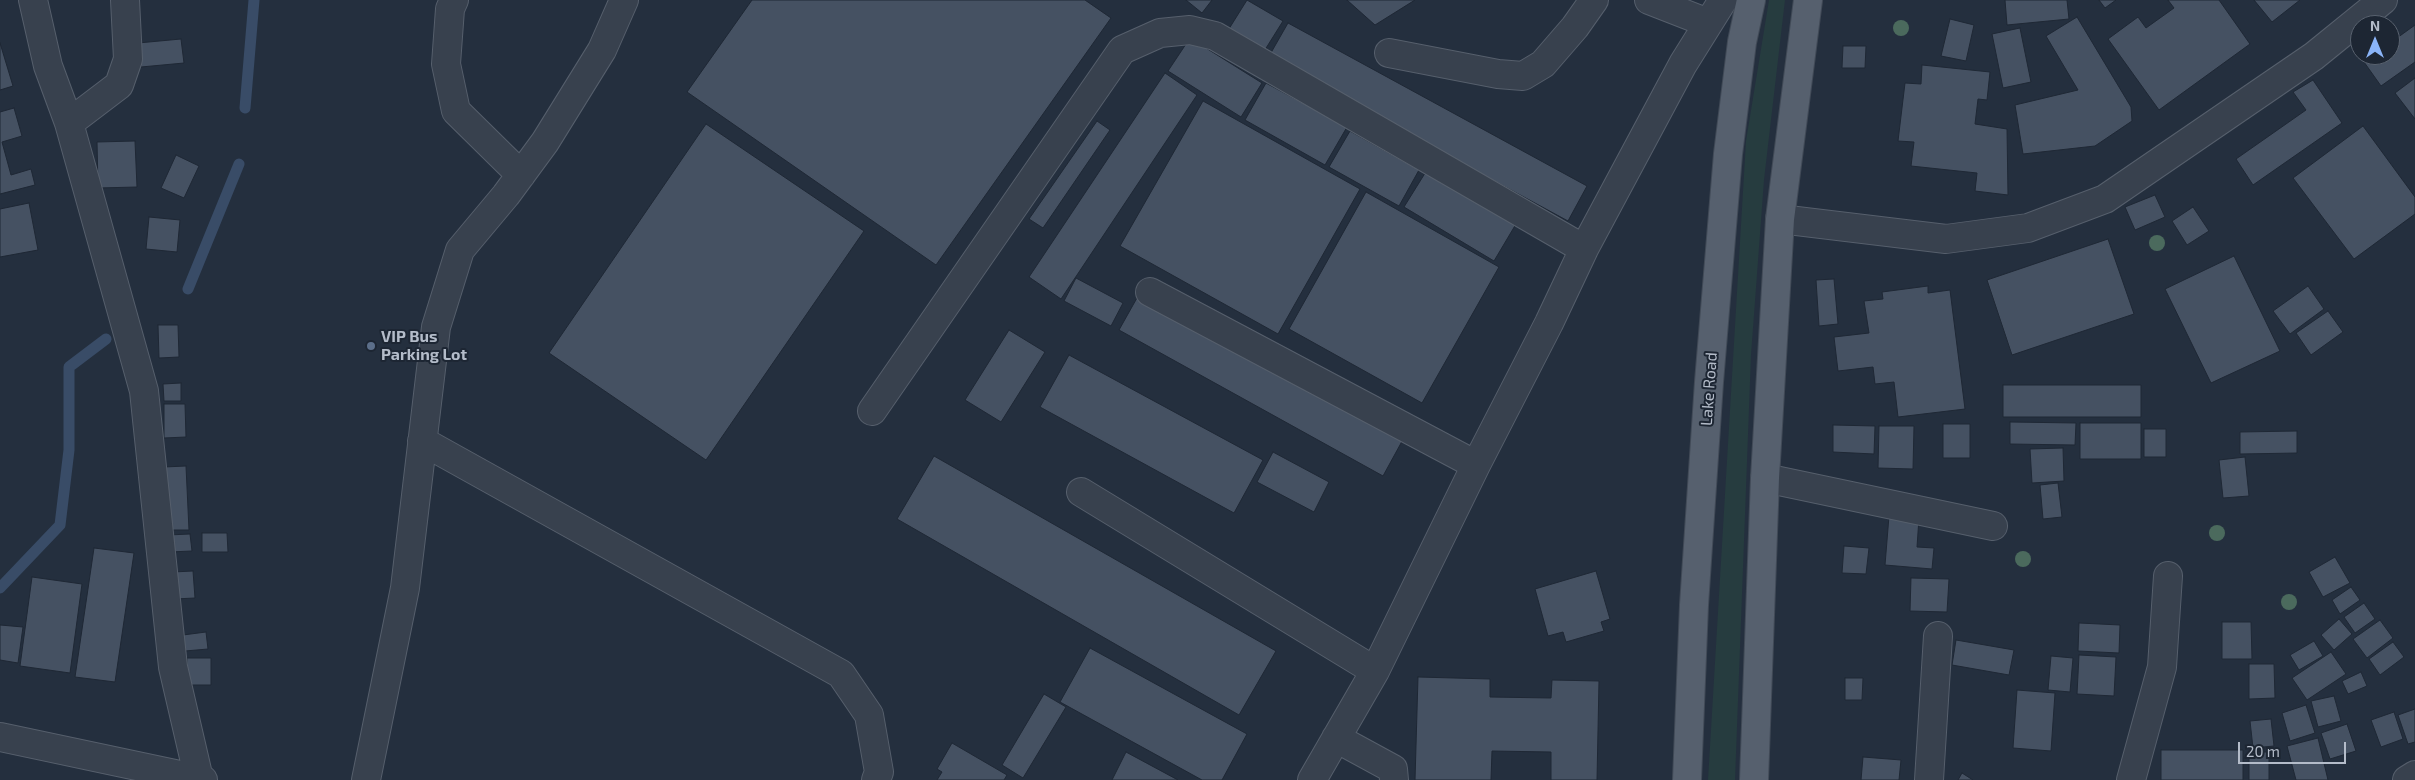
<!DOCTYPE html>
<style>
body{margin:0}
#map{position:relative;width:2415px;height:780px;overflow:hidden;background:#242f3e;font-family:"Exo 2",sans-serif}
canvas{display:block}
.north{position:absolute;left:2350px;top:15px;width:50px;height:50px;box-sizing:border-box;background:#1d2633;border:1px solid #59626f;border-radius:50%;rotate:0deg;font-size:14px;font-weight:700;line-height:20px;text-align:center;color:#b4bcc9}
.north::after{content:'';display:block;margin:auto;width:18px;height:22px;background:#8ab4f8;clip-path:polygon(50% 0,100% 100%,50% 72%,0 100%)}
.scale{position:absolute;left:2238px;top:742px;width:108px;height:22px;box-sizing:border-box;border:2px solid #b4bcc9;border-top:0;padding-left:6px;font-size:15px;line-height:18px;white-space:nowrap;color:#b4bcc9;-webkit-text-stroke:4px #1d2633;paint-order:stroke}
</style>
<div id="map">
<canvas width="2415" height="780"></canvas>
<div class="north">N</div>
<div class="scale">20 m</div>
</div>
<script>
const context = document.querySelector('canvas').getContext('2d');
context.lineJoin = 'round';
function fillPath(path, color) { context.fillStyle = color; context.fill(path, 'evenodd'); }
const toPath = rows => new Path2D(rows.map(r => 'M' + r).join(''));
function trace(path, color, width, dash) { context.strokeStyle = color; context.lineWidth = width; context.lineCap = dash ? 'butt' : 'round'; context.setLineDash(dash || []); context.stroke(path); }
function label(font, color, halo, rows, align = 'center') {
  context.font = font + ' "Exo 2",sans-serif'; context.lineWidth = 4; context.setLineDash([]); context.textBaseline = 'middle'; context.strokeStyle = halo; context.fillStyle = color; for (const [text, x, y, turn = 0] of rows) {
    context.save(); context.translate(x, y); context.rotate((+turn || 0) * Math.PI / 180); context.textAlign = isNaN(turn) ? turn : align; if (halo) context.strokeText(text, 0, 0); context.fillText(text, 0, 0); context.restore();
  }
}
const green = toPath([
 [1769,0,1785,0,1764,180,1751,355,1735,780,1708,780,1746,141]
]);
const stream = toPath([
 [245,108,254,0],
 [188,289,239,164],
 [0,588,60,525,69,450,69,367,106,339]
]);
const building = toPath([
 [752,0,1085,0,1111,18,936,265,687,92,752,0],
 [1186,0,1212,0,1202,13,1186,0],
 [1247,0,1283,21,1263,53,1227,32,1247,0],
 [1347,0,1415,0,1375,25,1347,0],
 [2005,0,2067,0,2069,19,2007,25,2005,0],
 [2099,0,2116,0,2105,8,2099,0],
 [2168,0,2219,0,2250,44,2159,110,2108,39,2138,17,2146,28,2174,8,2168,0],
 [2254,0,2300,0,2272,22,2254,0],
 [2077,17,2131,107,2132,121,2095,146,2023,154,2015,105,2078,90,2046,36,2077,17],
 [1950,19,1974,25,1966,61,1941,56,1950,19],
 [1288,23,1587,186,1568,221,1268,58,1288,23],
 [2415,25,2415,62,2381,86,2364,62,2374,55,2390,55,2390,43,2415,25],
 [2020,28,2031,82,2003,88,1992,34,2020,28],
 [1190,38,1262,83,1241,117,1168,71,1190,38],
 [181,39,184,63,141,67,138,43,181,39],
 [0,43,13,86,0,90,0,43],
 [1843,46,1866,46,1865,68,1842,68,1843,46],
 [1922,65,1990,72,1987,100,1978,99,1975,124,2007,129,2008,195,1975,191,1977,173,1911,166,1914,142,1898,141,1905,83,1921,84,1922,65],
 [1165,73,1197,95,1061,299,1029,277,1165,73],
 [2415,78,2415,119,2395,93,2415,78],
 [2313,80,2342,123,2253,185,2236,159,2306,110,2293,92,2313,80],
 [1266,83,1347,127,1325,165,1245,120,1266,83],
 [1203,101,1360,189,1278,334,1120,246,1203,101],
 [14,108,22,136,2,142,11,175,31,169,35,185,0,194,0,112,14,108],
 [1097,121,1110,130,1043,228,1029,219,1097,121],
 [706,124,864,231,706,460,549,353,706,124],
 [2363,126,2415,197,2415,214,2354,259,2293,178,2363,126],
 [1350,131,1419,170,1399,206,1329,167,1350,131],
 [135,141,137,187,98,188,97,142,135,141],
 [176,155,199,166,184,198,161,188,176,155],
 [1427,170,1516,224,1494,261,1404,207,1427,170],
 [1366,192,1499,267,1422,403,1289,329,1366,192],
 [2155,195,2165,217,2135,230,2125,207,2155,195],
 [29,203,38,250,0,257,0,209,29,203],
 [2193,207,2209,231,2187,245,2172,221,2193,207],
 [149,217,180,220,177,252,146,249,149,217],
 [2108,239,2134,314,2012,355,1987,280,2108,239],
 [2234,256,2280,351,2211,383,2165,289,2234,256],
 [1076,278,1123,303,1111,326,1064,301,1076,278],
 [1834,279,1838,324,1819,326,1816,280,1834,279],
 [1928,286,1928,293,1950,290,1965,409,1898,417,1894,382,1875,384,1873,367,1838,371,1834,337,1869,333,1864,301,1883,299,1882,292,1928,286],
 [2308,286,2324,309,2290,334,2273,311,2308,286],
 [1142,289,1406,434,1383,476,1119,330,1142,289],
 [2328,311,2343,332,2311,355,2296,333,2328,311],
 [158,325,178,325,179,357,159,358,158,325],
 [1009,330,1045,352,1001,422,965,400,1009,330],
 [1069,355,1263,460,1234,513,1040,407,1069,355],
 [181,383,181,401,164,401,163,384,181,383],
 [2003,385,2141,385,2141,417,2003,417,2003,385],
 [164,404,185,404,186,437,164,438,164,404],
 [2010,422,2076,423,2075,445,2010,444,2010,422],
 [2080,423,2141,423,2141,459,2080,459,2080,423],
 [1943,424,1970,424,1970,458,1943,458,1943,424],
 [1833,425,1875,426,1874,454,1833,452,1833,425],
 [1879,426,1914,426,1913,469,1878,468,1879,426],
 [2144,429,2166,429,2166,457,2144,457,2144,429],
 [2297,431,2297,453,2240,454,2240,432,2297,431],
 [2063,448,2064,481,2032,483,2030,449,2063,448],
 [1273,452,1329,482,1314,512,1257,482,1273,452],
 [934,456,1276,651,1239,715,897,519,934,456],
 [2245,457,2249,496,2223,498,2219,460,2245,457],
 [186,466,189,530,167,530,164,467,186,466],
 [2058,483,2062,517,2043,519,2040,485,2058,483],
 [1889,516,1919,518,1917,547,1934,548,1932,569,1885,565,1889,516],
 [202,533,227,533,228,552,202,552,202,533],
 [190,534,192,551,169,552,168,535,190,534],
 [1844,546,1869,548,1866,574,1842,573,1844,546],
 [94,548,134,553,115,682,75,677,94,548],
 [2335,557,2350,583,2323,597,2309,572,2335,557],
 [193,571,195,598,174,599,173,572,193,571],
 [1596,571,1610,619,1601,622,1604,631,1566,642,1563,632,1548,636,1535,589,1596,571],
 [32,577,82,584,70,673,20,666,32,577],
 [1911,578,1949,579,1947,612,1910,611,1911,578],
 [2351,587,2360,600,2340,614,2332,600,2351,587],
 [2364,603,2375,619,2355,633,2344,617,2364,603],
 [2339,619,2352,634,2334,650,2321,635,2339,619],
 [2380,620,2393,638,2367,658,2353,639,2380,620],
 [2222,622,2251,622,2252,659,2222,659,2222,622],
 [2079,623,2120,625,2119,653,2078,651,2079,623],
 [0,625,23,627,18,663,0,660,0,625],
 [206,632,208,649,185,651,183,635,206,632],
 [1956,640,2014,650,2009,675,1952,665,1956,640],
 [2314,641,2323,656,2299,670,2290,655,2314,641],
 [2393,642,2404,657,2380,675,2369,659,2393,642],
 [1090,648,1247,734,1222,780,1202,780,1060,702,1090,648],
 [2331,652,2346,674,2307,700,2292,678,2331,652],
 [2079,655,2116,657,2114,696,2077,694,2079,655],
 [2051,656,2073,658,2070,692,2048,690,2051,656],
 [187,658,211,658,211,685,187,685,187,658],
 [2249,664,2274,664,2275,698,2249,699,2249,664],
 [2361,672,2367,686,2348,694,2342,681,2361,672],
 [1418,677,1490,679,1490,697,1551,698,1552,680,1599,681,1597,780,1551,780,1551,752,1492,751,1491,780,1415,780,1418,677],
 [1845,678,1863,678,1862,700,1845,700,1845,678],
 [2017,690,2055,693,2051,751,2013,748,2017,690],
 [1044,694,1066,707,1023,778,1002,765,1044,694],
 [2334,696,2341,721,2318,727,2311,701,2334,696],
 [2306,705,2315,733,2290,741,2282,713,2306,705],
 [2415,709,2415,742,2408,744,2398,715,2415,709],
 [2394,712,2403,739,2381,747,2371,720,2394,712],
 [2271,719,2274,746,2253,748,2250,721,2271,719],
 [2347,724,2356,751,2330,759,2321,733,2347,724],
 [2318,738,2328,780,2296,780,2287,746,2318,738],
 [952,743,1007,775,1004,780,937,780,942,772,937,769,952,743],
 [2161,750,2243,750,2243,780,2161,780,2161,750],
 [1126,752,1178,780,1112,780,1126,752],
 [2249,752,2269,752,2269,780,2249,780,2249,752],
 [1863,757,1901,760,1899,780,1861,780,1863,757],
 [1962,773,1973,780,1958,780,1962,773]
]);
const minor = toPath([
 [33,0,48,66,69,123,144,391,173,667,199,779],
 [454,0,450,9,446,64,456,111,521,175],
 [1649,0,1708,23],
 [1389,53,1498,74,1523,76,1543,64,1575,27,1594,0],
 [69,123,119,85,128,59,125,0],
 [1780,219,1946,239,2028,228,2105,199,2314,56,2383,0],
 [1150,292,1476,465],
 [872,411,1122,50,1160,33,1190,30,1215,36,1584,249],
 [422,441,841,674,869,715,879,772,876,780],
 [1765,478,1993,526],
 [1081,492,1375,671],
 [0,737,203,780],
 [1336,738,1393,769,1394,780],
 [366,780,405,588,436,327,460,250,506,195,545,142,602,50,624,0],
 [1312,780,1375,671,1476,465,1549,323,1584,249,1683,64,1723,0],
 [1929,780,1938,636],
 [2131,780,2162,667,2168,576],
 [2407,780,2415,775]
]);
const major = toPath([
 [1687,780,1694,605,1709,382,1728,154,1742,42,1751,0],
 [1754,780,1765,478,1780,219,1808,0]
]);
const trees = [
 [1901,28],
 [2157,243],
 [2217,533],
 [2023,559],
 [2289,602]
];
const markers = [
 [371,346,5,"#5c6f8a"]
];
const poiNames = [
 ["VIP Bus",381,337],
 ["Parking Lot",381,355]
];
const streetNames = [
 ["Lake Road",1709,389,-86]
];
fillPath(green, '#263c3f');
trace(stream, '#394c67', 11);
fillPath(building, '#455162');
trace(building, '#1f2835', 1);
trace(minor, '#565f6c', 30);
trace(major, '#414a57', 30);
trace(minor, '#38414e', 28);
trace(major, '#56606e', 28);
context.fillStyle = '#4b6a5d';
for (const [x, y] of trees) { context.beginPath(); context.arc(x, y, 8, 0, 2 * Math.PI); context.fill(); }
for (const [x, y, r, color] of markers) { const dot = new Path2D(); dot.arc(x, y, r, 0, 2 * Math.PI); context.fillStyle = color; context.fill(dot); trace(dot, '#1d2633', 2); }
label('bold 16px', '#b4bcc9', '#1d2633', poiNames, 'left');
label('16px', '#b4bcc9', '#1d2633', streetNames);
</script>
